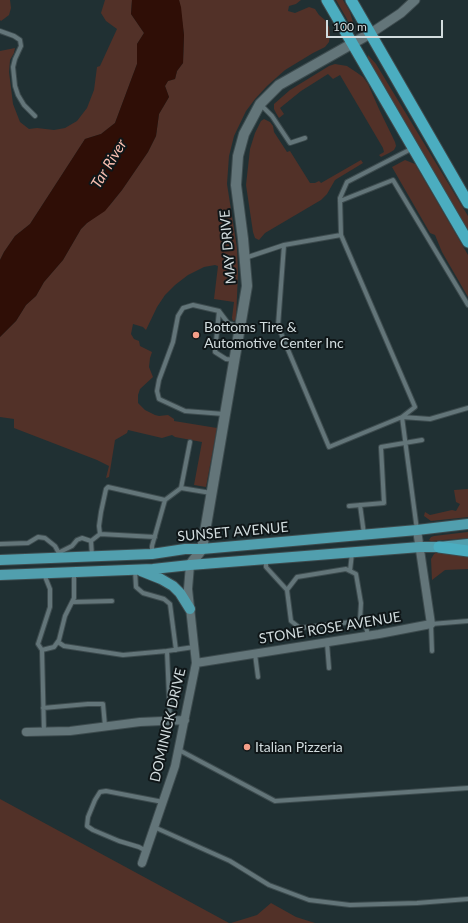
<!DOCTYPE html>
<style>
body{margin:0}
#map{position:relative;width:468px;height:923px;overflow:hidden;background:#203033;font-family:Lato,sans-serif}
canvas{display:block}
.scale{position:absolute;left:326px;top:20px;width:117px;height:18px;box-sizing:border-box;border:2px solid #d2dcde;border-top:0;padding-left:5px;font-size:12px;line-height:14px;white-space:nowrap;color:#d2dcde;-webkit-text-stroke:3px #0f1618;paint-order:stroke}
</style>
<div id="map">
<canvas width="468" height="923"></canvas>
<div class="scale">100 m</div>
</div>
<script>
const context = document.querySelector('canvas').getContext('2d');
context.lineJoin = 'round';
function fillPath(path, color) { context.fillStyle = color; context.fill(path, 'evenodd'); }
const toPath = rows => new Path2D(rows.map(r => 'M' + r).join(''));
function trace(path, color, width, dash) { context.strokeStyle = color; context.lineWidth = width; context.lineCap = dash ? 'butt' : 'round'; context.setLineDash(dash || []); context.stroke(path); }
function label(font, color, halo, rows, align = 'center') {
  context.font = font + ' Lato,sans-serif'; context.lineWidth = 4; context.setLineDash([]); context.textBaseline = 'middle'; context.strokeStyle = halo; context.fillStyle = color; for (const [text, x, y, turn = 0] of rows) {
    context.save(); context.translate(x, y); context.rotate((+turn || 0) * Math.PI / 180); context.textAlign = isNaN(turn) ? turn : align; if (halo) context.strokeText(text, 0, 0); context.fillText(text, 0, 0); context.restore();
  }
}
const green = toPath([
 [0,0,10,0,11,8,9,15,1,21,0,20],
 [105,0,132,0,131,14,144,33,137,44,137,64,115,123,101,134,85,139,30,224,15,236,4,252,0,260,0,51,15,48,14,53,10,60,9,72,13,104,20,122,29,129,37,128,54,130,65,128,77,121,87,108,94,90,97,67,100,66,117,29,106,21,101,13],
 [179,0,301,0,296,4,289,6,288,11,295,13,309,7,315,9,319,15,325,20,329,27,330,35,329,42,325,47,313,53,285,70,267,86,255,99,246,111,234,136,229,156,227,184,237,248,238,272,236,320,233,321,232,318,234,302,214,299,218,266,215,265,204,267,188,275,175,285,165,295,157,307,146,330,143,327,133,324,131,334,134,339,139,341,140,346,152,352,150,358,149,367,153,377,140,389,138,395,138,403,145,410,155,415,159,416,168,415,174,419,174,421,217,428,206,487,194,485,202,442,175,437,172,435,162,438,128,430,127,433,115,440,109,477,106,478,109,466,97,460,14,428,14,419,0,417,0,337,16,321,26,305,36,296,44,282,63,260,81,229,87,223,110,205,122,190,148,152,156,136,159,114,169,97,165,86,168,81,175,79,177,71,183,63,184,35],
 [336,0,343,0,350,12,354,26,352,28],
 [368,55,376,64,468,216,468,232,368,60],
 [335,64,347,66,356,72,363,77,368,84,379,109,395,142,396,146,394,150,389,153,381,157,379,155,384,152,383,148,340,75,333,79,328,74,301,91,280,108,284,114,279,118,276,113,274,109,274,104,290,90,329,66],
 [264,119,270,122,273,126,274,132,287,152,290,151,310,183,315,183,319,181,321,183,361,160,363,163,335,180,327,194,321,200,265,233,259,240,255,238,253,232,246,185,250,149,255,133,261,121],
 [405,160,415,164,468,255,468,297,442,252,435,235,430,233,392,167],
 [468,489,468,517,431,521,424,516,425,512,430,515,452,510,456,511,460,504,456,502,454,490],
 [468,532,468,538,431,541,429,540,431,537,434,536],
 [439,551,468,555,468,569,445,570,432,580,431,559,434,554],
 [0,799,229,923,0,923],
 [271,903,296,917,315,923,231,923,257,915]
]);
const water = toPath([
 [132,0,179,0,181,7,184,35,183,63,177,71,175,79,168,81,165,86,169,97,159,114,156,136,148,152,122,190,105,211,87,223,81,229,63,260,44,282,36,296,26,305,16,321,0,337,0,260,4,252,15,236,30,224,85,139,101,134,115,123,137,64,137,44,144,33,131,14]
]);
const service = toPath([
 [0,31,14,36,20,40,21,46,15,59,13,67,15,86,18,95,24,105,35,116],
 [260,104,272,116,290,143,305,138],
 [413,148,347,182,340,198,341,235,415,407,402,417,417,530],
 [340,201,393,180,468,305],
 [284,245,278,326,329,447,402,417,430,419,468,408],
 [245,258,284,245,341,235],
 [219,311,215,352,226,359,234,360],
 [224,414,185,411,159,399,157,391,159,380,173,342,178,316,183,308,193,305,219,311,228,323,240,327],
 [181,488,190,442],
 [360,505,364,534],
 [349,506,384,503,381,447,422,440],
 [100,534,99,526,101,512,106,489,108,487,165,500],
 [0,544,28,543,38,537,45,538,55,546,61,557],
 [60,552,72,546,77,540,82,538,91,541],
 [152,553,152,546,165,500,181,488,211,493],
 [92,556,91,541,100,534,155,537],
 [266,560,266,567,287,590,291,621,300,628,360,621,365,623,368,635],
 [135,570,136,587,143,593,164,599,170,604,176,650],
 [350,571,352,553],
 [44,574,50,589,50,607,38,644,42,650,54,647,59,640,65,616,74,598,74,572],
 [287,590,297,577,346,569,356,574,361,603,360,621],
 [73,602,112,601],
 [58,642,64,646,123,655,167,651,170,720],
 [327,643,329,668],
 [42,650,44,732],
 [167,651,194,647],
 [432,651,431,624,468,621],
 [255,654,258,677],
 [43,708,88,704,103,704,105,726],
 [179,750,275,801,468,788],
 [154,827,230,861,269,885,309,900,350,905,417,903,468,899],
 [146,851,139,847,119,841,93,830,87,826,88,817,95,800,100,792,106,791,163,802]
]);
const minor = toPath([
 [196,663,379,634,431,624,417,530],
 [26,732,70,731,140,722,185,720],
 [142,863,175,766,194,673,196,663,188,589,190,565]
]);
const tertiary = toPath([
 [371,33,401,13,415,0]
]);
const secondary = toPath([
 [190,565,202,549,247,286,243,239,236,185,238,156,244,134,260,104,279,85,371,33]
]);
const primary = toPath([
 [0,560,152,554,185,549,202,549,417,530,468,524],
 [141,571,161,579,173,586,180,593,190,609],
 [0,575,153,569,190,565,420,547,439,547,468,544]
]);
const trunk = toPath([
 [327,0,468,242],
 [351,0,468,203],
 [439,547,468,551]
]);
const markers = [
 [196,335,4,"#f49e88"],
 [247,747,4,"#f49e88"]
];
const streetNames = [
 ["MAY DRIVE",228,247,-95],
 ["SUNSET AVENUE",233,532,-5],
 ["STONE ROSE AVENUE",330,628,-9],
 ["DOMINICK DRIVE",168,725,-77]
];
const poiNames = [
 ["Bottoms Tire &",204,327],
 ["Automotive Center Inc",204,343],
 ["Italian Pizzeria",255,747]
];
const waterNames = [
 ["Tar River",109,164,-59]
];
fillPath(green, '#523128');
fillPath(water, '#2f0e06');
trace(service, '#3d4b4e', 6);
trace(minor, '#3d4b4e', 10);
trace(tertiary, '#3d4b4e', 11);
trace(secondary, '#3d4b4e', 12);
trace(primary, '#3d4b4e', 12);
trace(trunk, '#3d4b4e', 13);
trace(service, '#637579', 4);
trace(minor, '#637579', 8);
trace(tertiary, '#637579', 9);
trace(secondary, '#637579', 10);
trace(primary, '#519fae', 10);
trace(trunk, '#4badc0', 11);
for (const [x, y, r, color] of markers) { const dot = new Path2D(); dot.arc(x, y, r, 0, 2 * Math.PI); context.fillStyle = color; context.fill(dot); trace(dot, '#0f1618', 1.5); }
label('14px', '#d2dcde', '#0f1618', streetNames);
label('14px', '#d2dcde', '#0f1618', poiNames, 'left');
label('italic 15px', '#f8beb0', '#0f1618', waterNames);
</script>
